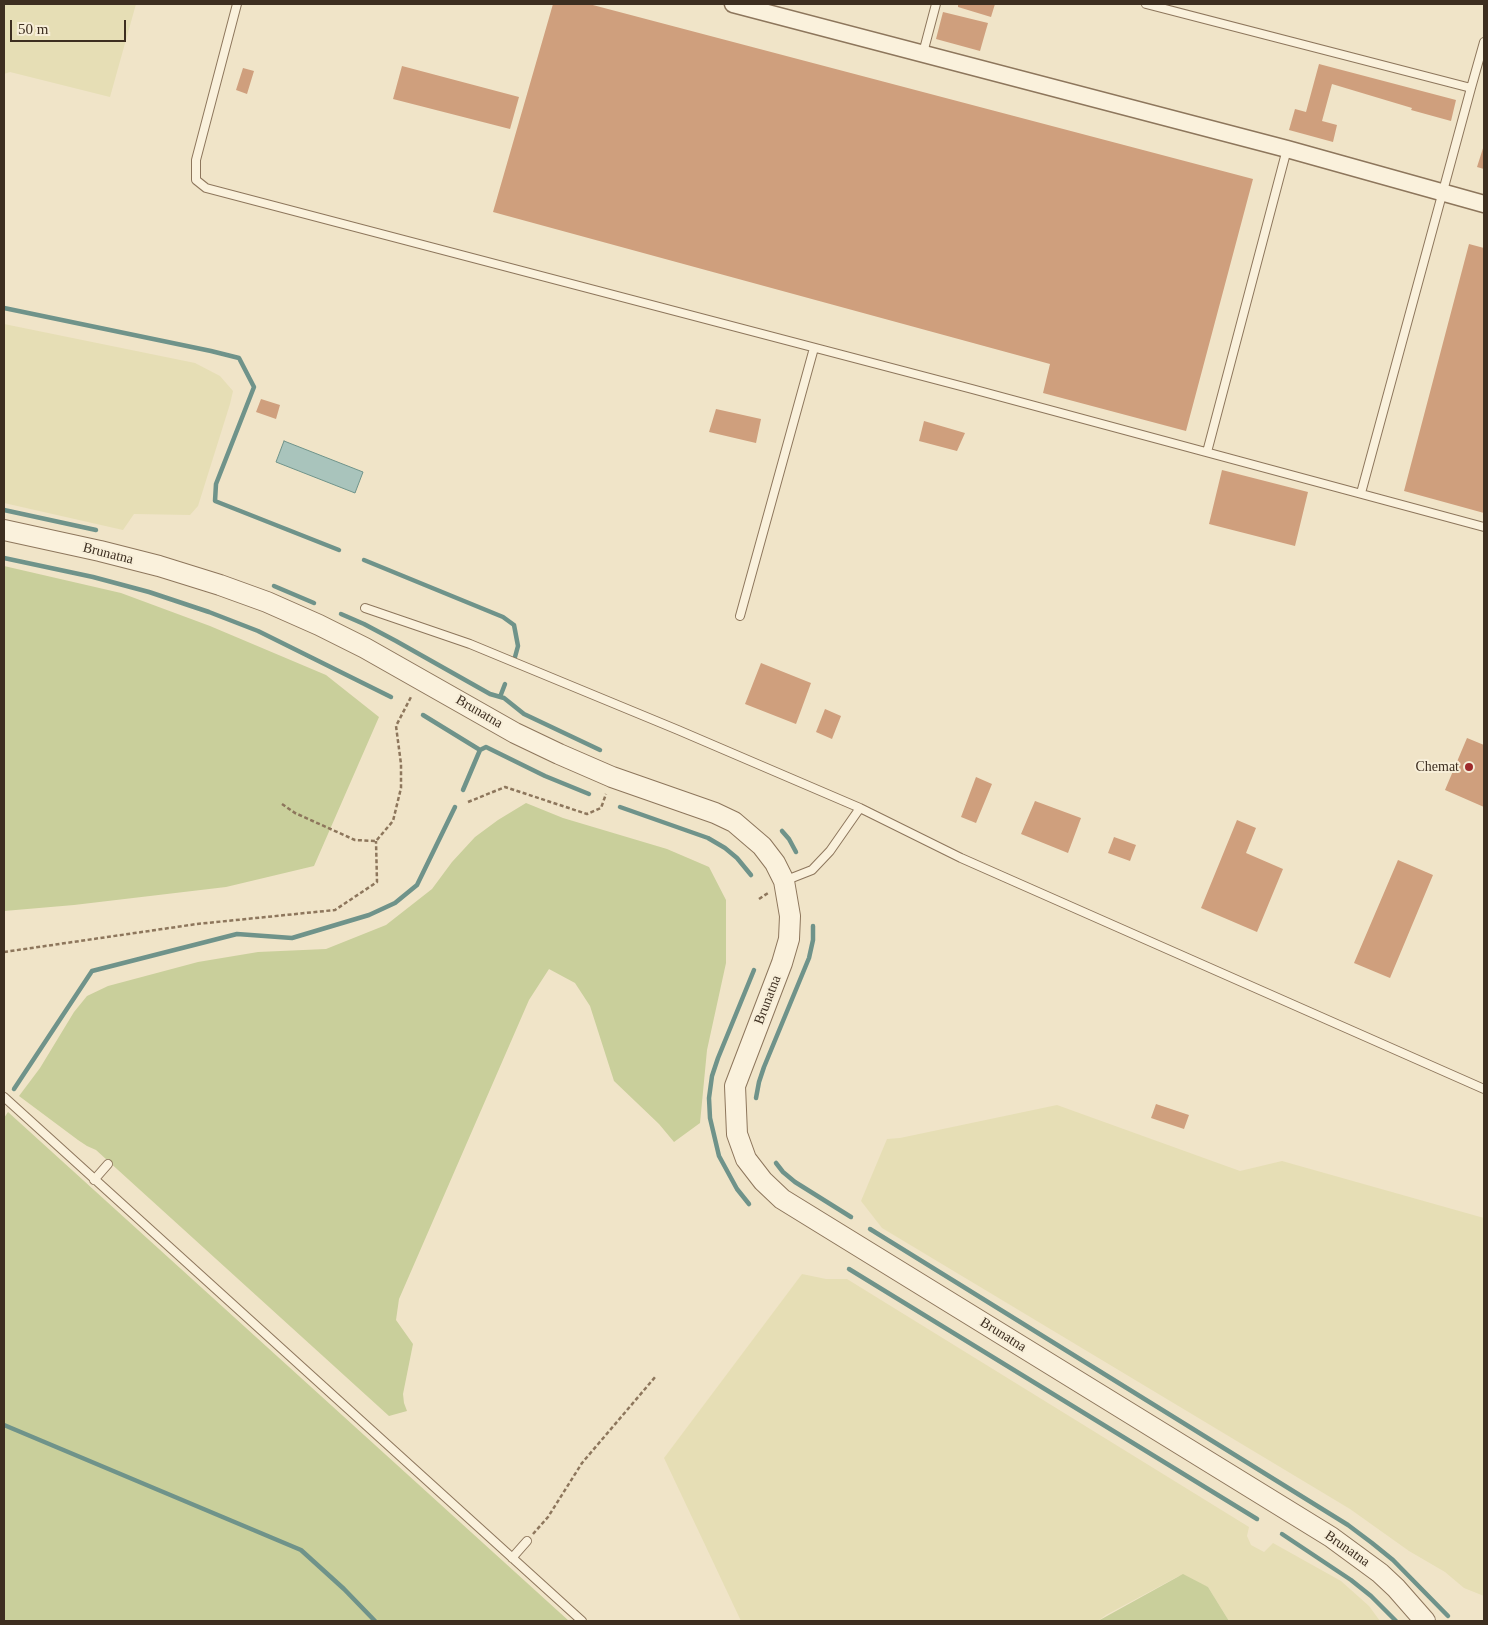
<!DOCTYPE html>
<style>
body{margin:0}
#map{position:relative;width:1488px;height:1625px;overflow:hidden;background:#f0e4c8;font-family:"Times New Roman",serif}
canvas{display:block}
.frame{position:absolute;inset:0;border:5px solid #3d2e20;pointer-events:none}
.scale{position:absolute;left:10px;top:20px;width:116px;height:22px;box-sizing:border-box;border:2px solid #3d2e20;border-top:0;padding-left:6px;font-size:15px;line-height:18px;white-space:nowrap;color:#3d2e20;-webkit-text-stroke:4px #f7eed8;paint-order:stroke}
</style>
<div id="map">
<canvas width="1488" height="1625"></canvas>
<div class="frame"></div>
<div class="scale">50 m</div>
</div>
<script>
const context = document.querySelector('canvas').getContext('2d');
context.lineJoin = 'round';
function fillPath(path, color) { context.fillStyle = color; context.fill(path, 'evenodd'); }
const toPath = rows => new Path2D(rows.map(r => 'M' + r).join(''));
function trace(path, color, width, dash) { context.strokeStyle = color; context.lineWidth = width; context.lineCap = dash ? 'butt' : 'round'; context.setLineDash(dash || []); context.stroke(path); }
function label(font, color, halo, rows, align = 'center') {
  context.font = font + ' "Times New Roman",serif'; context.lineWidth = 4; context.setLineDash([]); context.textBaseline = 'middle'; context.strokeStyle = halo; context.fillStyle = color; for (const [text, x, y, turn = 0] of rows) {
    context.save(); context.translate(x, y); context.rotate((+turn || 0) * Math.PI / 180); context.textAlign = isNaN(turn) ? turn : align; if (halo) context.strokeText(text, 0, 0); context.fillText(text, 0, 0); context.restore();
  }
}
const farmland = toPath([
 [4,4,136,4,110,97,10,72,4,74],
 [4,324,195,363,220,376,233,391,230,404,198,506,190,515,134,514,123,530,4,503],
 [1057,1105,1240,1171,1282,1161,1484,1218,1484,1596,1464,1588,1445,1572,1409,1551,1350,1509,882,1228,861,1201,887,1139,900,1138],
 [802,1274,826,1279,847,1279,1249,1527,1247,1536,1251,1545,1264,1552,1273,1543,1341,1581,1369,1606,1380,1621,1229,1621,1208,1587,1179,1576,1106,1615,1098,1621,741,1621,664,1458]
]);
const green = toPath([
 [4,566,121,593,210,626,326,675,379,717,314,866,226,887,74,905,4,911],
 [526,803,563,818,667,849,709,867,726,900,726,963,707,1050,700,1123,674,1142,659,1124,614,1081,590,1006,575,983,549,969,529,1000,399,1299,396,1320,413,1344,403,1394,404,1403,407,1411,389,1416,96,1150,87,1146,78,1140,19,1096,40,1068,74,1012,87,996,108,986,198,962,258,952,326,949,386,925,432,889,452,862,475,837,498,820],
 [8,1112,569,1621,4,1621,4,1118],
 [1183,1574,1208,1587,1229,1621,1098,1621]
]);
const water = toPath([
 [284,441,363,472,355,493,276,462,284,441]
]);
const stream = toPath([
 [4,308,211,351,239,358,254,387,216,484,215,501,339,550],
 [4,510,96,530],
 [4,558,93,577,149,592,209,612,258,631,391,697],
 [364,560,503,617,514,625,518,646,515,657],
 [274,586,314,603],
 [341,614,364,624,396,641,490,694,504,698,524,714,600,750],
 [500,697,505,684],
 [423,715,480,750],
 [463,790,480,750,486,747,545,776,589,794],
 [620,807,708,838,725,848,737,858,751,875],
 [782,831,789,839,796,852],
 [14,1089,92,971,237,934,292,938,369,915,395,903,417,885,455,807],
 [756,1098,759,1082,764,1067,809,958,813,940,813,926],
 [776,1163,783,1172,795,1182,851,1217],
 [749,1204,737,1189,719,1156,710,1118,709,1098,712,1076,718,1058,754,970],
 [870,1229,1348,1525,1372,1543,1393,1560,1448,1616],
 [849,1269,1257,1519],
 [4,1425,301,1550,344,1589,375,1621],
 [1282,1534,1351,1580,1371,1596,1396,1621]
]);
const building = toPath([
 [553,4,589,4,1253,179,1186,431,1043,393,1050,364,493,212],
 [958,4,995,4,991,17,958,7],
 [943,12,988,23,980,51,936,39],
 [1319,64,1456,100,1451,121,1411,110,1412,108,1332,84,1322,121,1337,125,1333,142,1289,130,1295,109,1306,112],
 [402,66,519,97,510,129,393,99],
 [243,68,254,71,247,94,236,90],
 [1484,145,1484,169,1477,167],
 [1469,244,1484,248,1484,513,1404,491],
 [261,399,280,405,276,419,256,412],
 [716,409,761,419,756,443,709,432],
 [924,421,965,433,957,451,919,441],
 [1222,470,1308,492,1295,546,1209,524],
 [761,663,811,683,796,724,745,704],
 [825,709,841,716,832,739,816,732],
 [1467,738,1484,745,1484,807,1445,790],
 [976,777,992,784,976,823,961,817],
 [1035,801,1081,818,1068,853,1021,834],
 [1237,820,1256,828,1246,853,1283,869,1257,932,1201,908],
 [1114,837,1136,845,1130,861,1108,853],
 [1398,860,1433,875,1390,978,1354,963],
 [1156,1104,1189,1115,1184,1129,1151,1118]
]);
const path = toPath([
 [468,802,505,787,587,814,601,808,606,794],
 [282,804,295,813,355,840,376,841,393,821,401,788,401,764,396,726,412,695],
 [759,899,768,893],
 [4,952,197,924,335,910,377,882,376,841],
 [533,1534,548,1517,582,1463,656,1376]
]);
const service = toPath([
 [237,4,196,160,196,180,206,188,972,389,1484,527],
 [1146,4,1471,88,1361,493],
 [923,53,936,4],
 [1471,88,1484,42],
 [1207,452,1287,149],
 [365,608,470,644,678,730,860,808,961,858,1484,1089],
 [740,616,814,348],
 [784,881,812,870,830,851,860,808],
 [4,1097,582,1621],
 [94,1180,108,1164],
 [512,1558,527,1541]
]);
const minor = toPath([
 [733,4,1287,149,1484,204]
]);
const tertiary = toPath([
 [4,530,100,551,159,566,220,585,267,602,319,625,365,648,515,733,559,754,612,777,715,813,734,822,762,846,775,863,784,881,790,916,789,939,782,963,735,1086,737,1134,746,1159,763,1181,782,1199,1331,1537,1380,1573,1396,1588,1425,1621]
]);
const markers = [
 [1469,767,5,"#9e2a2b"]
];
const streetNames = [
 ["Brunatna",108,554,14],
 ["Brunatna",479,712,30],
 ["Brunatna",768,1000,-69],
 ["Brunatna",1003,1335,32],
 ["Brunatna",1347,1549,35]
];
const poiNames = [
 ["Chemat",1459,767]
];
fillPath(farmland, '#e6deb5');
fillPath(green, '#c9cf9b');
fillPath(water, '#a9c4bc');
trace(water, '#6f938a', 1);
trace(stream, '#6f938a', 4.5);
fillPath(building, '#cf9f7d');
trace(service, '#8d765c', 10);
trace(minor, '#8d765c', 19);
trace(tertiary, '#8d765c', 22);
trace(path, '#8d765c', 2.5, [4, 2.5]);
trace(service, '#faf1dc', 8);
trace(minor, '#faf1dc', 16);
trace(tertiary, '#faf1dc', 20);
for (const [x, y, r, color] of markers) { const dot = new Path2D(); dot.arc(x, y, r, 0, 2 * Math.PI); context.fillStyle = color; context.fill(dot); trace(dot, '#f7eed8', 2); }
label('14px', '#3d2e20', '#f7eed8', streetNames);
label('14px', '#3d2e20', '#f7eed8', poiNames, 'right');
</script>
